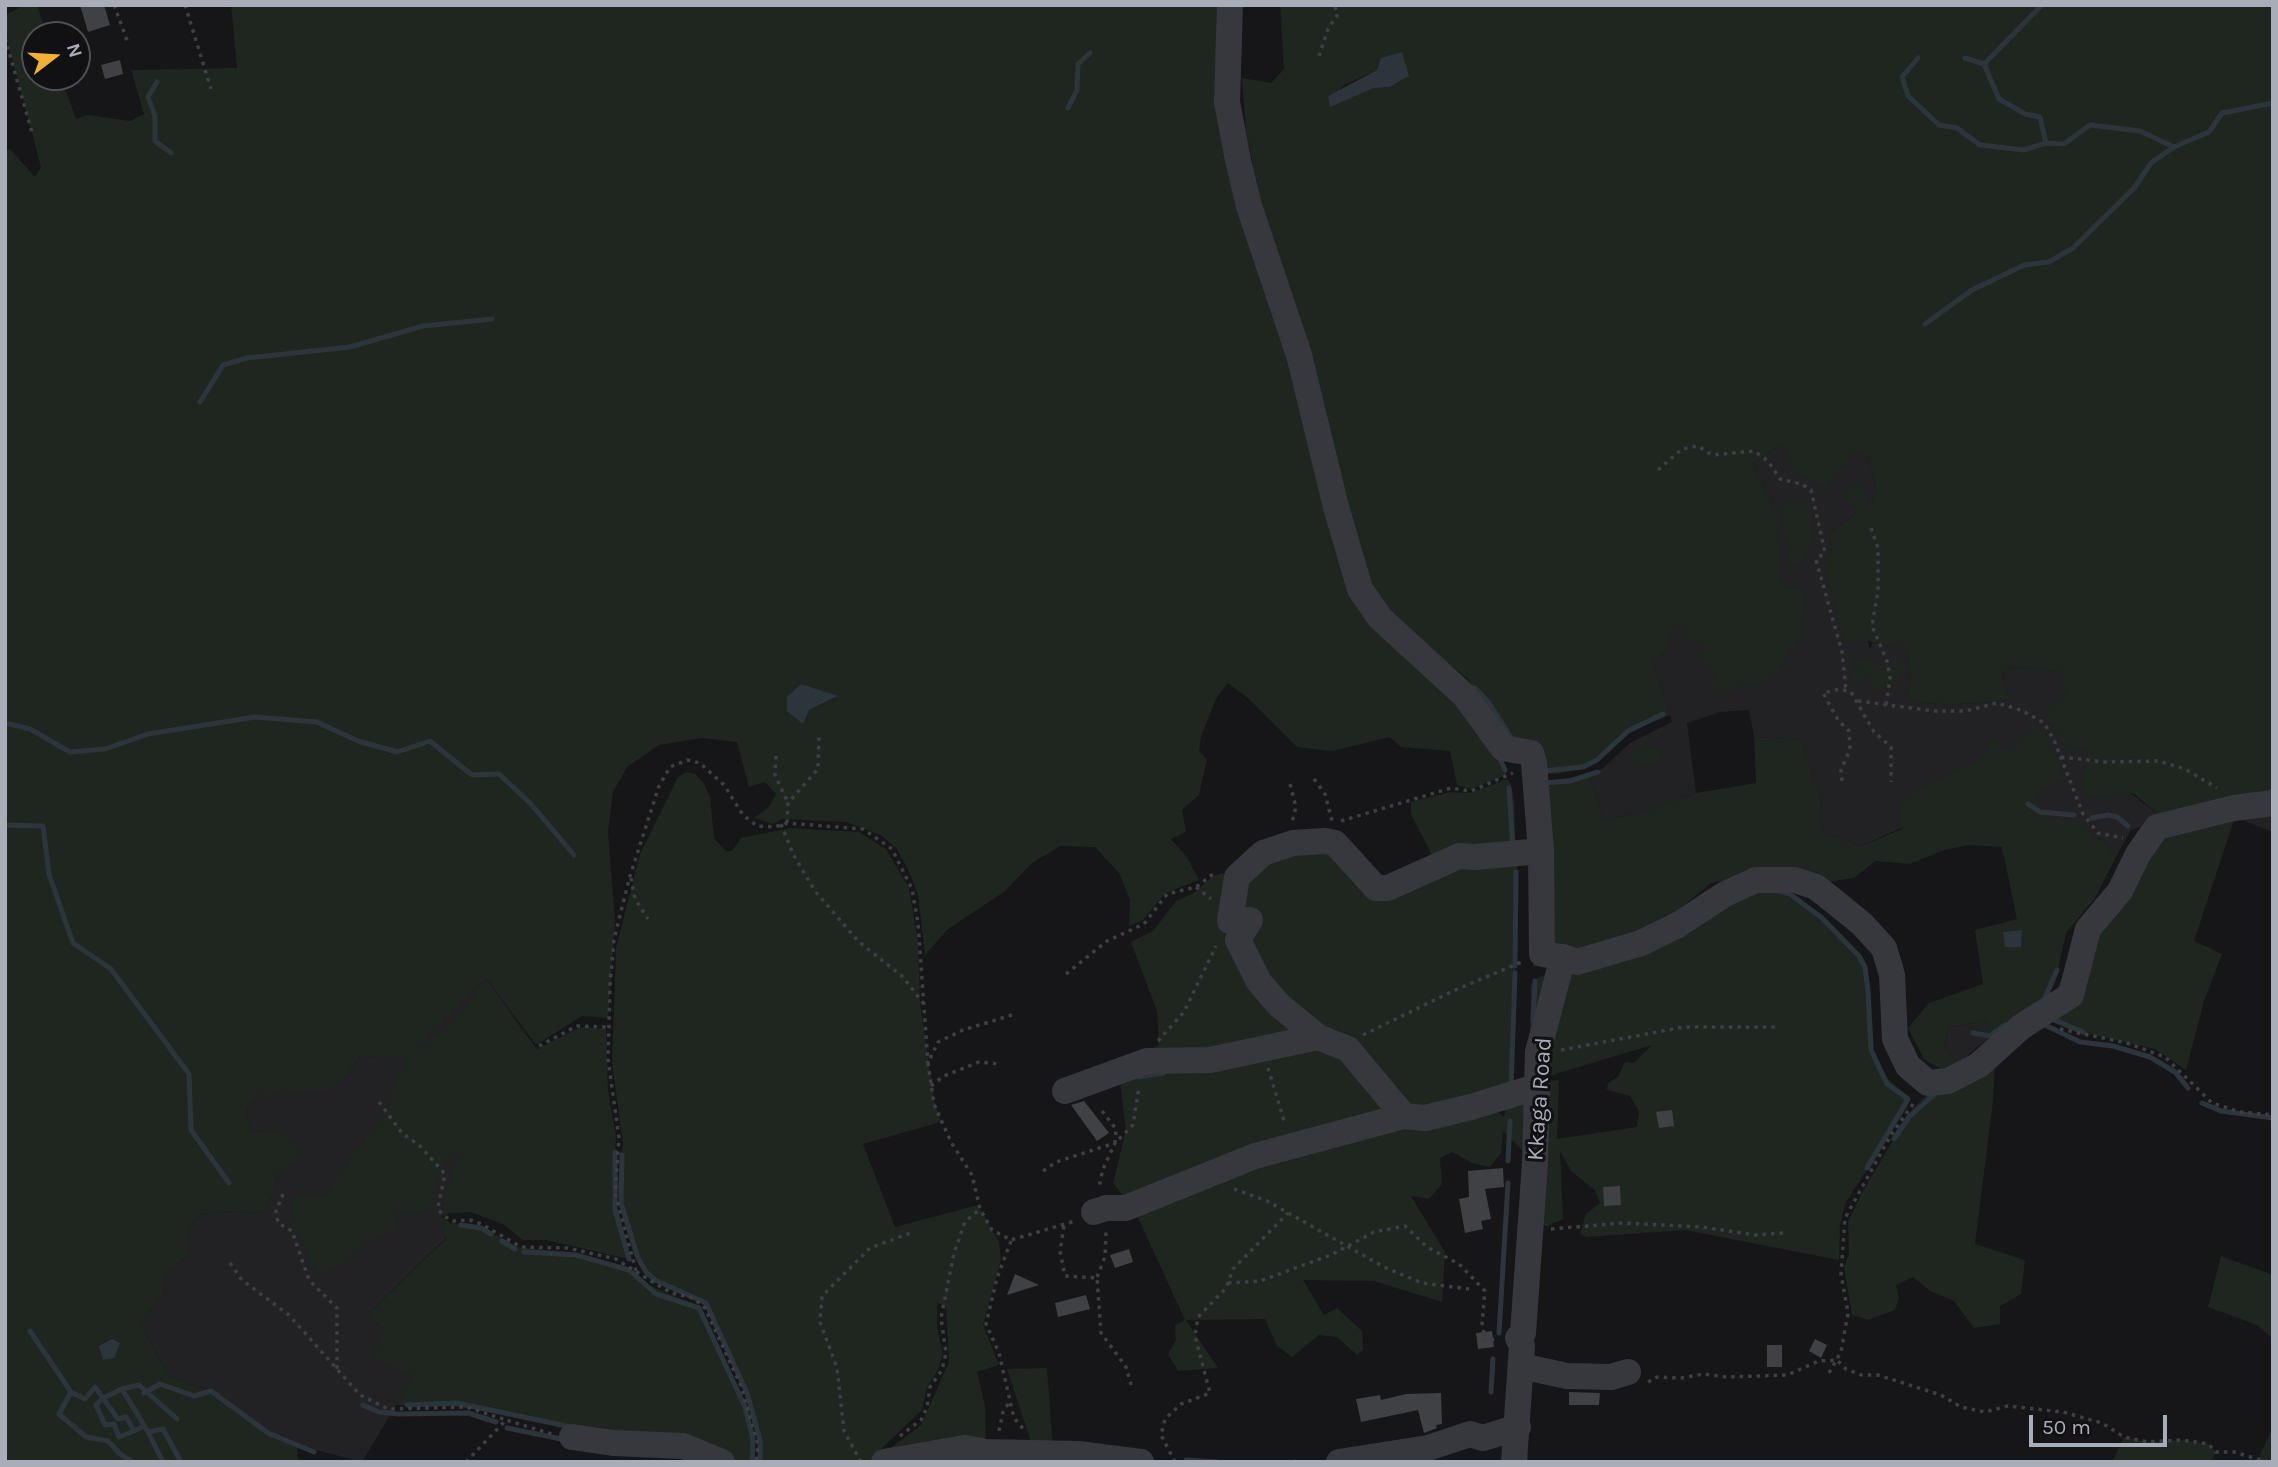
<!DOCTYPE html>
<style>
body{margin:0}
#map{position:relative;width:2278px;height:1467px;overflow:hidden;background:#161618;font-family:Karla,sans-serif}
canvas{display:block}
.frame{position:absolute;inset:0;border:7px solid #a8adb8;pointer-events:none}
.north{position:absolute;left:21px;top:21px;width:70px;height:70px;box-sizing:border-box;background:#111113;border:2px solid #4d4f55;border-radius:50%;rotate:73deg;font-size:19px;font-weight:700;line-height:28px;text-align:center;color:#a8adb8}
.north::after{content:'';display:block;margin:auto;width:24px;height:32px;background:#f2b134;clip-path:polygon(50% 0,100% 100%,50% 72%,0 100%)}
.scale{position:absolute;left:2029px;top:1415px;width:138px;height:32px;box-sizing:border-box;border:4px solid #a8adb8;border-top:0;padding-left:9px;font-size:21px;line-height:24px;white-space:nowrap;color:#a8adb8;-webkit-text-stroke:5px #111113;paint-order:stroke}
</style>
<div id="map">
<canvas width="2278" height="1467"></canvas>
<div class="frame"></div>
<div class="north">N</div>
<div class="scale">50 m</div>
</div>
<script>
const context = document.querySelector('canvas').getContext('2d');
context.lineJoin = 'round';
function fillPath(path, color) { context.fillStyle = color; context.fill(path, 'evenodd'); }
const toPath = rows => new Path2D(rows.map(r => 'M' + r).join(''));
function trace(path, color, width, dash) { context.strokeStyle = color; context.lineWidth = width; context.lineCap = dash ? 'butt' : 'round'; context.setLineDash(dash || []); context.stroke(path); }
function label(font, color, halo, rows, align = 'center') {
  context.font = font + ' Karla,sans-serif'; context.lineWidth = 6; context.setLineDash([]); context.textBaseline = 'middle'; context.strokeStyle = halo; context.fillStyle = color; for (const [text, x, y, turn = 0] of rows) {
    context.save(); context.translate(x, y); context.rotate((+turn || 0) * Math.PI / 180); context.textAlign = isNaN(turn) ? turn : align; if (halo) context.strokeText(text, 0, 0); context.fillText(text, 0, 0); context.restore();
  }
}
const built = toPath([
 [1785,445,1855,450,1869,458,1876,487,1872,502,1829,533,1844,642,1868,641,1870,650,1873,642,1908,650,1909,701,1950,705,2010,700,2002,674,2012,666,2061,672,2066,691,2067,748,2084,747,2090,762,2164,819,2131,830,2115,859,2106,842,2093,836,2003,855,1991,787,1861,846,1823,832,1820,797,1801,740,1754,737,1749,710,1720,712,1687,723,1696,793,1637,814,1603,819,1589,775,1602,769,1630,743,1672,722,1653,660,1670,650,1664,582,1776,511,1753,464,1772,450],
 [2273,812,2273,832,2235,817],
 [486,978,548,1065,523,1240,503,1224,472,1212,449,1213,436,1220,447,1237,367,1315,385,1330,414,1375,362,1462,297,1445,268,1433,211,1391,169,1376,140,1323,164,1293,166,1273,190,1255,189,1229,200,1214,229,1211,262,1213,275,1192,279,1130,251,1132,246,1109,259,1096,343,1081,361,1056,408,1057],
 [1987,1021,1991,1036,1957,1064,1944,1046,1948,1027]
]);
const green = toPath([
 [25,5,37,5,47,35,35,35,35,77,61,77,76,119,88,115,130,121,144,114,131,70,237,68,231,5,1224,5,1216,75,1340,562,1490,735,1507,769,1505,775,1471,789,1457,785,1450,751,1401,747,1390,737,1332,751,1297,747,1248,698,1228,683,1217,697,1201,736,1199,751,1207,760,1199,795,1182,810,1186,832,1171,839,1187,857,1199,880,1165,893,1143,920,1129,926,1130,900,1119,873,1095,847,1060,846,1032,863,1004,892,948,929,925,955,918,895,909,871,896,848,881,835,846,822,782,819,773,824,754,818,769,807,776,794,765,782,749,787,737,742,702,738,659,745,627,767,613,792,608,832,615,921,608,1018,582,1016,536,1045,486,978,413,1053,453,1023,485,981,537,1049,581,1027,606,1029,608,1091,616,1136,612,1197,629,1259,546,1240,523,1240,503,1224,471,1212,449,1213,443,1203,459,1154,446,1162,437,1177,434,1206,414,1215,393,1208,397,1231,373,1239,341,1266,317,1274,289,1211,292,1197,311,1193,325,1196,366,1136,390,1108,395,1080,407,1058,361,1056,343,1081,327,1091,259,1096,246,1109,251,1132,279,1130,298,1141,296,1163,276,1175,275,1192,262,1213,229,1211,200,1214,189,1229,190,1255,166,1273,164,1293,140,1323,169,1376,211,1391,268,1433,297,1445,298,1462,5,1462,5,151,10,149,35,177,41,167,5,33,5,15],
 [801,684,837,697,809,710],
 [1280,5,2273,5,2273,798,2164,819,2133,793,2087,798,2080,776,2090,762,2084,747,2067,749,2045,711,2066,691,2060,672,2012,666,2002,674,2010,700,1950,705,1909,701,1908,650,1868,641,1844,643,1824,564,1832,554,1829,533,1857,513,1844,498,1847,486,1858,484,1865,491,1868,504,1872,502,1876,487,1869,458,1855,451,1825,488,1793,471,1785,445,1772,450,1753,464,1776,511,1783,585,1802,589,1807,604,1801,619,1803,632,1778,671,1763,683,1741,686,1727,694,1712,694,1711,687,1716,677,1712,665,1701,664,1695,658,1696,650,1702,649,1701,643,1688,639,1685,630,1669,631,1670,650,1653,660,1670,715,1632,731,1599,761,1586,767,1557,774,1533,773,1468,679,1403,627,1367,581,1262,209,1246,131,1242,78,1271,83,1284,69],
 [1377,70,1389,87,1374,88,1330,106,1342,86],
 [1784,502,1809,502,1813,540,1801,565,1789,565,1787,553,1791,546,1784,533],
 [1848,658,1871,660,1878,666,1903,660,1904,667,1900,677,1880,691,1871,690,1867,684,1873,679,1872,672,1860,682,1853,681,1850,675,1858,673,1858,666,1849,663],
 [2038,726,2049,741,2065,779,2039,791,2037,801,2047,820,2083,822,2093,836,2106,842,2115,859,2095,898,2066,933,2055,982,2044,1003,1991,1036,1987,1021,1948,1027,1944,1046,1957,1064,1941,1069,1924,1059,1908,1028,1929,1003,1983,984,1975,930,2017,919,2002,847,1969,845,1944,850,1910,864,1875,861,1854,878,1800,886,1749,875,1711,883,1660,925,1552,963,1533,967,1531,827,1538,782,1589,775,1603,819,1636,814,1696,793,1756,783,1754,737,1801,740,1820,797,1823,832,1861,846,1902,829,1896,806,1934,780,1965,768,1983,756,1989,741,1995,737,2000,750,2021,742],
 [1645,744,1660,750,1659,761,1651,765,1636,762,1631,755,1635,747],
 [686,772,695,774,703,782,710,797,714,838,726,851,732,851,741,838,790,828,859,832,886,849,909,888,918,943,920,1003,934,1100,941,1122,863,1144,895,1227,978,1205,999,1242,1001,1259,983,1325,999,1365,977,1372,985,1406,986,1444,884,1453,921,1425,949,1362,946,1306,937,1303,937,1328,943,1353,938,1370,927,1387,922,1410,879,1451,876,1460,759,1462,760,1440,745,1391,708,1307,694,1297,655,1282,644,1273,634,1252,621,1211,617,1188,623,1143,612,1063,616,948,640,854,678,777],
 [1507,779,1511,784,1514,802,1516,855,1436,863,1411,814,1411,802,1450,792,1471,793],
 [2235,817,2194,941,2222,954,2204,1001,2186,1070,2155,1049,2072,1030,2053,1020,2050,1012,2066,964,2132,844],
 [1317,845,1374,891,1443,864,1517,865,1513,1084,1407,1110,1266,984,1237,898,1273,854],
 [1222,873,1228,877,1227,926,1304,1034,1132,1062,1159,1045,1157,1011,1131,942,1153,931,1176,901,1194,893,1212,877],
 [1779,889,1792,893,1823,917,1863,959,1870,983,1874,1051,1888,1079,1909,1097,1907,1108,1846,1202,1840,1225,1839,1260,1685,1230,1586,1237,1580,1233,1586,1214,1600,1203,1595,1190,1571,1171,1560,1151,1563,1219,1548,1226,1532,1225,1527,1155,1503,1131,1501,1153,1490,1167,1472,1163,1452,1152,1440,1158,1442,1184,1429,1199,1411,1196,1445,1252,1442,1302,1374,1281,1303,1280,1324,1315,1337,1308,1362,1331,1363,1350,1357,1355,1337,1337,1319,1335,1292,1357,1277,1346,1265,1319,1186,1320,1218,1368,1178,1371,1168,1354,1176,1340,1175,1325,1185,1320,1135,1211,1329,1140,1495,1110,1504,1117,1507,1100,1536,1082,1559,1080,1557,1139,1637,1127,1639,1112,1630,1096,1607,1090,1608,1083,1618,1077,1625,1062,1634,1063,1652,1045,1529,1082,1531,985,1538,978,1720,895],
 [1996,1041,1993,1101,1975,1244,2025,1260,2021,1294,2000,1306,2000,1324,1974,1328,1954,1301,1930,1291,1913,1277,1896,1285,1899,1298,1895,1310,1868,1320,1852,1315,1844,1267,1849,1254,1848,1222,1863,1191,1907,1116,1922,1099],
 [1321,1042,1393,1110,1127,1201,1113,1183,1126,1130,1120,1081,1137,1075],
 [441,1217,451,1223,480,1226,516,1247,573,1252,625,1267,653,1287,700,1307,744,1402,755,1444,754,1462,729,1462,493,1412,450,1406,396,1405,413,1375,372,1360,385,1330,367,1315,447,1238,436,1220],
 [2221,1256,2273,1275,2273,1339,2257,1325,2208,1307],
 [1047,1368,1053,1448,1032,1445,1007,1369],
 [2273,1427,2273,1462,2267,1462,2258,1459],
 [2124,1437,2147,1442,2182,1440,2208,1444,2216,1452,2211,1462,2112,1462]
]);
const water = toPath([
 [1402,52,1409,76,1389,87,1374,88,1330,107,1328,96,1377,70,1381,58],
 [801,684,838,696,809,710,803,724,787,711,787,697],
 [2022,930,2021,947,2005,947,2003,932],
 [112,1339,120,1343,114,1358,103,1360,99,1346]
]);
const stream = toPath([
 [1918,58,1902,77,1908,96,1939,125,1957,128,1980,145,2024,150,2046,143],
 [1965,58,1984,64,1999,99,2025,114,2040,117,2046,143,2064,144,2090,125,2140,131,2174,147],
 [1984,64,2042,5],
 [157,82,148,97,155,116,155,141,171,153],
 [1068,108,1077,90,1078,64,1090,53],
 [1925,324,1972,290,2024,265,2049,262,2073,248,2134,188,2151,163,2174,147,2209,132,2222,113,2273,103],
 [200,402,223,365,247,358,350,347,423,326,492,319],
 [1475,688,1489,703,1514,742],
 [5,723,30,729,70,752,105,749,148,734,255,717,317,722,358,741,397,752,430,741,472,775,499,774,530,803,574,855],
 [1499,757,1505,770],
 [1543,771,1583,767,1597,760,1628,731,1663,714],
 [1543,783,1570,781,1598,772],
 [1509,788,1513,848],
 [2028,804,2040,812,2074,815],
 [2092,818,2108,815,2117,817,2128,826],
 [5,825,43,826,49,874,73,943,111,969,189,1074,191,1130,229,1183],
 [1779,891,1790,894,1822,918,1859,956,1865,967,1868,992,1871,1050,1887,1084,1908,1099,1867,1168],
 [1515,966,1516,872],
 [2045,998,2057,970],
 [2053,1016,2054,1020,2083,1032],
 [1533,1021,1535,981],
 [2043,1024,2080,1042,2113,1046,2150,1057,2175,1072,2188,1088],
 [1973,1033,1990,1036,2005,1025],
 [1139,1077,1164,1073],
 [1511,1087,1515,973],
 [2202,1103,2221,1111,2273,1118],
 [1894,1139,1909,1117,1936,1093],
 [615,1152,615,1210,629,1259],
 [622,1155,621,1203,638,1258,646,1272,655,1280,706,1303,747,1393,760,1440,760,1462],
 [1508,1161,1510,1121],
 [461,1225,481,1228,491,1234],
 [502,1241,515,1249],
 [524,1252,576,1255,629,1270,656,1294,699,1308,745,1407,753,1439,752,1462],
 [30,1331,71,1392,85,1399,95,1387,103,1398,122,1389,148,1432,163,1429,181,1462],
 [1499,1333,1508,1183],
 [122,1389,139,1385,177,1419],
 [71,1392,59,1414,86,1437,108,1441,120,1454,133,1462],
 [1491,1392,1493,1359],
 [144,1393,160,1384,194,1396,211,1391,268,1433,314,1452],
 [363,1405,379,1412,398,1414,468,1413,496,1422],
 [407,1405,457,1403,571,1427],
 [507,1428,566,1440],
 [134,1431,126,1417,118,1419,103,1398,96,1405,105,1425,114,1424,119,1437,134,1431,144,1426],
 [148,1432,163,1462],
 [1186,1460,1217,1462],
 [1295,1462,1296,1462]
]);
const building = toPath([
 [80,5,104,5,110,25,88,32],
 [120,60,123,74,105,79,101,65],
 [1084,1101,1109,1133,1097,1141,1071,1105],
 [1672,1110,1674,1126,1659,1128,1656,1112],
 [1503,1168,1504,1187,1485,1189,1491,1219,1481,1221,1483,1229,1465,1233,1459,1199,1469,1197,1468,1171],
 [1620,1186,1621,1205,1604,1206,1603,1187],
 [1129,1249,1133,1262,1115,1268,1110,1255],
 [1015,1274,1039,1285,1007,1295],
 [1086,1295,1090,1309,1058,1317,1055,1303],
 [1492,1331,1494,1347,1478,1349,1476,1333],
 [1815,1339,1827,1345,1821,1358,1809,1351],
 [1767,1345,1782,1345,1782,1367,1767,1367],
 [1569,1392,1600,1393,1599,1405,1569,1405],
 [1441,1393,1442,1424,1436,1425,1437,1428,1424,1433,1418,1410,1361,1422,1356,1399,1380,1395,1381,1400,1406,1394]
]);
const path = toPath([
 [114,5,128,43],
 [185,5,211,89],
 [5,38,33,136],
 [1319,56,1328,29,1338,14,1334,5],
 [1658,470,1682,449,1698,446,1712,455,1754,451,1768,461,1780,479,1801,484,1811,490,1825,552,1816,560,1842,652,1846,691],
 [1871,528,1878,548,1878,590,1872,626,1887,661,1890,678,1886,706],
 [1858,701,1934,711,1966,711,1997,703,2021,710,2044,723,2054,740,2083,814,2098,833,2123,838],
 [776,756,775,775,788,803],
 [2061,757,2106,762,2159,761,2185,769,2217,788],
 [1314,779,1325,794,1332,821],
 [1842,781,1841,770,1850,749,1849,731,1838,720,1823,693,1840,689,1851,692,1874,732,1891,747,1891,782],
 [1290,784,1296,807,1292,822],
 [1341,821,1451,788,1471,791,1513,773],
 [787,823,788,803,818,769,819,734],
 [781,824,793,854,815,891,858,941,903,977,923,1003],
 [631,878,635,899,648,919],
 [1196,887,1211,899],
 [1066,974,1107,941,1144,924,1167,894,1196,887,1216,872],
 [1012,1015,963,1030,938,1042,928,1063,934,1104,951,1142,972,1175,980,1209,992,1230,1011,1240,1075,1221],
 [2060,1029,2127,1043,2165,1057,2212,1103,2240,1112,2273,1115],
 [1363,1035,1453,991,1524,961],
 [1158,1041,1184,1012,1216,946],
 [539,1046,577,1026,609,1027],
 [1561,1050,1684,1027,1776,1027],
 [1268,1068,1285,1124],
 [931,1086,944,1076,979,1062,999,1064],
 [379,1102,402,1133,420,1146,445,1174,438,1207,442,1215,453,1221,470,1220,481,1224,521,1247,568,1248,616,1259,656,1284,672,1293,693,1298,705,1308,741,1386,758,1445,756,1462],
 [1102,1111,1116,1129,1115,1143,1133,1125,1139,1087],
 [1043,1171,1056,1162,1115,1143,1103,1169,1099,1187],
 [1234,1189,1267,1201,1384,1267,1422,1283,1469,1289],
 [283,1194,276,1211,278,1223,292,1231,309,1280,337,1308,337,1370],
 [1064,1226,1060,1251,1065,1276,1097,1278,1101,1333,1126,1367,1132,1388],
 [1551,1229,1623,1223,1702,1227,1755,1235,1783,1233],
 [1011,1241,997,1278,986,1324,999,1353,1014,1418,1025,1431],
 [230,1263,242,1280,289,1315,360,1395,388,1409,467,1407,506,1420],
 [636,1271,615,1193,619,1138,608,1059,610,985,614,939,630,876,659,786,670,767,687,760,700,763,724,785,743,815,757,826,775,827,787,823,863,829,892,849,912,889,918,923,928,1063],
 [1097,1277,1105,1257,1106,1231],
 [1228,1283,1260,1281,1331,1255,1374,1232,1405,1226,1427,1247,1459,1264,1485,1291,1482,1323,1485,1341,1496,1339],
 [1829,1373,1841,1352,1848,1313,1841,1274,1845,1218,1891,1135,1916,1100],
 [1648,1382,1657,1377,1681,1378,1704,1374,1726,1377,1787,1375,1819,1361,1837,1360,1846,1369,1861,1375,1878,1375,1941,1395,1961,1407,1985,1412,2008,1406,2063,1412,2102,1423,2124,1437,2147,1442,2182,1440,2208,1444,2216,1452,2234,1452,2267,1462],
 [999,1431,1003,1412,1010,1401],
 [900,1436,921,1420,927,1407,930,1387,942,1370,946,1353,941,1318,954,1253,965,1222,980,1209],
 [466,1462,506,1420,552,1434],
 [861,1462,844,1431,837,1368,820,1322,822,1296,870,1248,911,1233],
 [1175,1462,1161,1435,1165,1419,1181,1404,1210,1393,1195,1336,1198,1317,1226,1288,1233,1269,1288,1213]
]);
const minor = toPath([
 [1230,5,1227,102,1238,160,1249,206,1299,355,1336,507,1360,589,1380,618,1465,696,1503,748,1531,753,1534,763,1541,851,1542,954,1563,957,1538,1052,1535,1163,1523,1333,1518,1338,1522,1346,1514,1462],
 [1563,957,1577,962,1641,943,1678,925,1725,894,1756,880,1795,880,1816,887,1835,902,1862,924,1884,948,1892,975,1895,1039,1908,1066,1928,1083,1948,1081,1979,1065,2021,1027,2071,995,2088,929,2120,891,2138,854,2157,827,2234,808,2273,803],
 [1065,1091,1147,1061,1210,1060,1318,1037],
 [1404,1116,1348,1049,1318,1037,1279,1005,1259,982,1238,940,1250,920,1230,921,1237,877,1263,853,1293,843,1325,841,1335,843,1376,888,1388,888,1459,856,1475,857,1541,851],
 [1094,1212,1106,1208,1126,1208,1255,1156,1404,1116,1425,1118,1471,1107,1536,1087],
 [1521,1366,1567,1376,1611,1377,1628,1372],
 [572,1437,613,1443,683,1446,722,1462],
 [884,1462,965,1448,986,1452,1078,1454,1141,1462],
 [1339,1462,1428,1448,1470,1434,1483,1438,1518,1427]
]);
const streetNames = [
 ["Kkaga Road",1540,1099,-86]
];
fillPath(built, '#222225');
fillPath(green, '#1e261f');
fillPath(water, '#2c353c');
trace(stream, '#2c353c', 5);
fillPath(building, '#404145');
trace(path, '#3d3f44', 3.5, [3.5, 5]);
trace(minor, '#37383d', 26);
label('23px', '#a8adb8', '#111113', streetNames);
</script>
